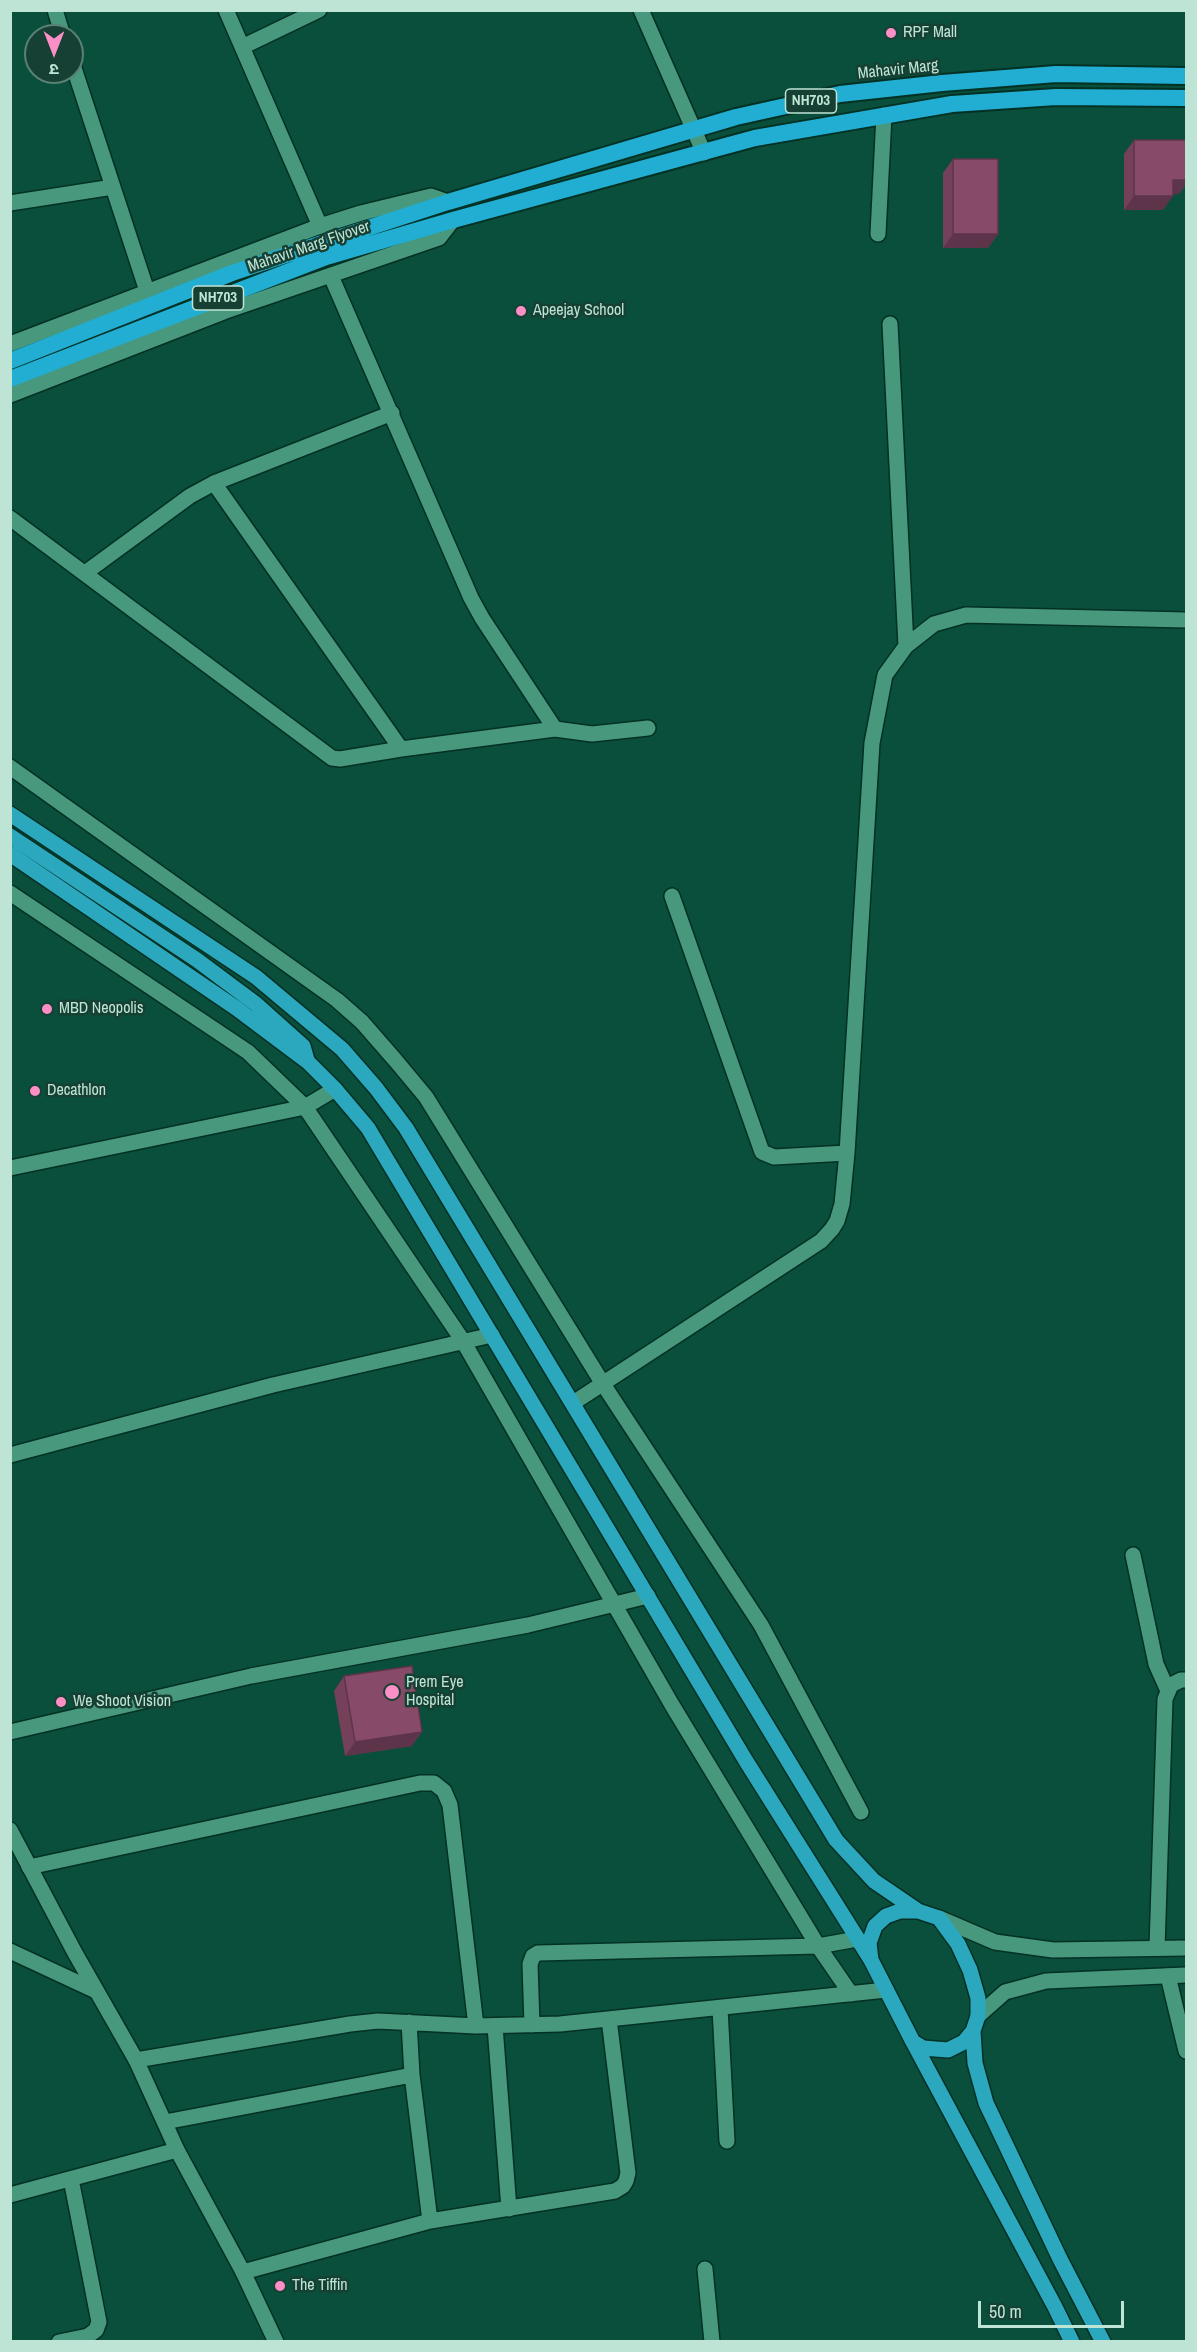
<!DOCTYPE html>
<meta charset="utf-8">
<style>
body{margin:0}
#map{position:relative;width:1197px;height:2352px;overflow:hidden;background:#0a4e3c;font-family:"Archivo Narrow","Noto Sans Devanagari",sans-serif}
canvas{display:block}
.frame{position:absolute;inset:0;border:12px solid #bee4d5;pointer-events:none}
.north{position:absolute;left:24px;top:24px;width:60px;height:60px;box-sizing:border-box;background:#164033;border:2px solid #598274;border-radius:50%;rotate:180deg;font-size:16px;font-weight:700;line-height:24px;text-align:center;color:#bee4d5}
.north::after{content:'';display:block;margin:auto;width:21px;height:27px;background:#fb8fc6;clip-path:polygon(50% 0,100% 100%,50% 72%,0 100%)}
.scale{position:absolute;left:978px;top:2301px;width:146px;height:27px;box-sizing:border-box;border:3px solid #bee4d5;border-top:0;padding-left:8px;font-size:18px;line-height:21px;white-space:nowrap;color:#bee4d5;-webkit-text-stroke:4px #164033;paint-order:stroke}
</style>
<div id="map">
<canvas width="1197" height="2352"></canvas>
<div class="frame"></div>
<div class="north">उ</div>
<div class="scale">50 m</div>
</div>
<script>
const context = document.querySelector('canvas').getContext('2d');
context.lineJoin = 'round';
const toPath = rows => new Path2D(rows.map(r => 'M' + r).join(''));
function trace(path, color, width, dash) { context.strokeStyle = color; context.lineWidth = width; context.lineCap = dash ? 'butt' : 'round'; context.setLineDash(dash || []); context.stroke(path); }
function fillPath(path, color) { context.fillStyle = color; context.fill(path, 'evenodd'); }
function label(font, color, halo, rows, align = 'center') {
  context.font = font + ' "Archivo Narrow",sans-serif'; context.lineWidth = 5; context.setLineDash([]); context.textBaseline = 'middle'; context.strokeStyle = halo; context.fillStyle = color; for (const [text, x, y, turn = 0] of rows) {
    context.save(); context.translate(x, y); context.rotate((+turn || 0) * Math.PI / 180); context.textAlign = isNaN(turn) ? turn : align; if (halo) context.strokeText(text, 0, 0); context.fillText(text, 0, 0); context.restore();
  }
}
const minor = toPath([
 [55,10,63,36],
 [226,10,320,226],
 [242,47,319,10],
 [72,62,147,291],
 [10,203,113,187],
 [878,234,884,115],
 [331,276,471,598,482,618,555,729],
 [890,324,906,646],
 [214,483,401,749],
 [10,518,332,758,340,759,401,749,555,729,592,734,648,728],
 [85,573,190,496,214,483,392,413],
 [10,767,337,1000,362,1022,396,1061,426,1097,603,1384,761,1625,861,1812],
 [10,893,248,1052,305,1107,463,1341,672,1705,818,1946,851,1994],
 [672,896,762,1152,774,1157,847,1153],
 [10,1168,305,1107,335,1089],
 [573,1403,821,1241,832,1229,837,1221,842,1204,847,1153,872,743,885,675,906,646,934,624,966,615,1186,620],
 [10,1455,273,1385,492,1335],
 [1133,1555,1156,1664,1168,1691],
 [10,1732,251,1676,528,1625,648,1596],
 [29,1867,420,1783,434,1783,444,1791,450,1805,476,2026],
 [1157,1948,1165,1699,1171,1685,1181,1680,1186,1680],
 [10,1951,96,1991],
 [1168,1976,1186,2051],
 [720,2008,727,2141],
 [409,2022,412,2075,430,2221],
 [532,2025,530,1964,533,1956,538,1953,818,1946,857,1939],
 [495,2026,509,2209],
 [136,2060,350,2024,378,2021,476,2026,560,2024,886,1990],
 [165,2122,412,2075],
 [10,2195,177,2150],
 [705,2269,712,2342],
 [243,2272,430,2221,615,2191,623,2186,626,2181,628,2173,609,2019],
 [59,2342,88,2336,96,2330,99,2322,71,2179]
]);
const tertiary = toPath([
 [641,10,704,153],
 [10,344,320,226,361,213,431,196,448,202],
 [10,395,226,311,439,238,453,220],
 [10,1830,75,1953,136,2060,177,2150,243,2272,276,2342],
 [939,1918,995,1942,1053,1950,1186,1948],
 [978,2016,1005,1992,1046,1981,1186,1975]
]);
const primary = toPath([
 [10,814,256,977,342,1049,376,1088,406,1128,836,1840,874,1881,918,1911],
 [10,836,197,960,256,1004,303,1046,307,1060],
 [10,854,236,1008,308,1062,335,1089,368,1128,746,1761,871,1960],
 [900,1911,918,1911,939,1918,958,1944,970,1970,978,1998,978,2016,973,2031,964,2042,948,2050,923,2048,913,2042,871,1960,869,1943,875,1926,886,1916,900,1911],
 [973,2031,975,2063,986,2103,1060,2259,1103,2342],
 [913,2042,1055,2307,1072,2342]
]);
const trunk = toPath([
 [10,361,232,273,328,241,448,202,736,117,840,94,942,83,1056,74,1186,76],
 [10,379,326,257,453,220,755,138,952,104,1056,97,1186,98]
]);
const wall = toPath([
 [1134,140,1186,140,1186,184,1179,194,1173,194,1163,210,1124,210,1124,154],
 [953,159,998,234,988,248,943,248,943,173],
 [344,1676,412,1746,345,1756,334,1691]
]);
const shadedWall = toPath([
 [1173,180,1186,180,1186,184,1179,194,1163,194],
 [1134,196,1173,196,1163,210,1124,210],
 [953,234,998,234,988,248,943,248],
 [422,1732,412,1746,345,1756,355,1742]
]);
const building = toPath([
 [1134,140,1186,140,1186,180,1173,180,1173,196,1134,196,1134,140],
 [953,159,998,159,998,234,953,234,953,159],
 [412,1666,422,1732,355,1742,344,1676,412,1666]
]);
const markers = [
 [891,33,6,"#fb8fc6"],
 [521,311,6,"#fb8fc6"],
 [47,1009,6,"#fb8fc6"],
 [35,1091,6,"#fb8fc6"],
 [392,1692,8,"#fb8fc6"],
 [61,1702,6,"#fb8fc6"],
 [280,2286,6,"#fb8fc6"]
];
const shields = [
 [811,101,51],
 [218,298,51]
];
const shieldNames = [
 ["NH703",811,101],
 ["NH703",218,298]
];
const poiNames = [
 ["RPF Mall",903,33],
 ["Apeejay School",533,311],
 ["MBD Neopolis",59,1009],
 ["Decathlon",47,1091],
 ["Prem Eye",406,1683],
 ["Hospital",406,1701],
 ["We Shoot Vision",73,1702],
 ["The Tiffin",292,2286]
];
const streetNames = [
 ["Mahavir Marg",898,70,-6],
 ["Mahavir Marg Flyover",309,247,-19]
];
trace(minor, '#033124', 18);
trace(tertiary, '#033124', 18);
trace(primary, '#033124', 18);
trace(trunk, '#033124', 20);
trace(minor, '#48987d', 15);
trace(tertiary, '#48987d', 15);
trace(primary, '#2ba8bd', 15);
trace(trunk, '#21aed2', 16);
fillPath(wall, '#74405a');
fillPath(shadedWall, '#5e344a');
fillPath(building, '#874b69');
trace(building, '#5e344a', 1.5);
for (const [x, y, r, color] of markers) { const dot = new Path2D(); dot.arc(x, y, r, 0, 2 * Math.PI); context.fillStyle = color; context.fill(dot); trace(dot, '#164033', 2); }
for (const [x, y, w] of shields) { const box = new Path2D(); box.roundRect(x - w / 2, y - 12, w, 24, 4.5); context.fillStyle = '#164033'; context.fill(box); trace(box, '#bee4d5', 1.5); }
label('bold 15px', '#bee4d5', null, shieldNames);
label('16px', '#bee4d5', '#164033', poiNames, 'left');
label('16px', '#bee4d5', '#164033', streetNames);
</script>
